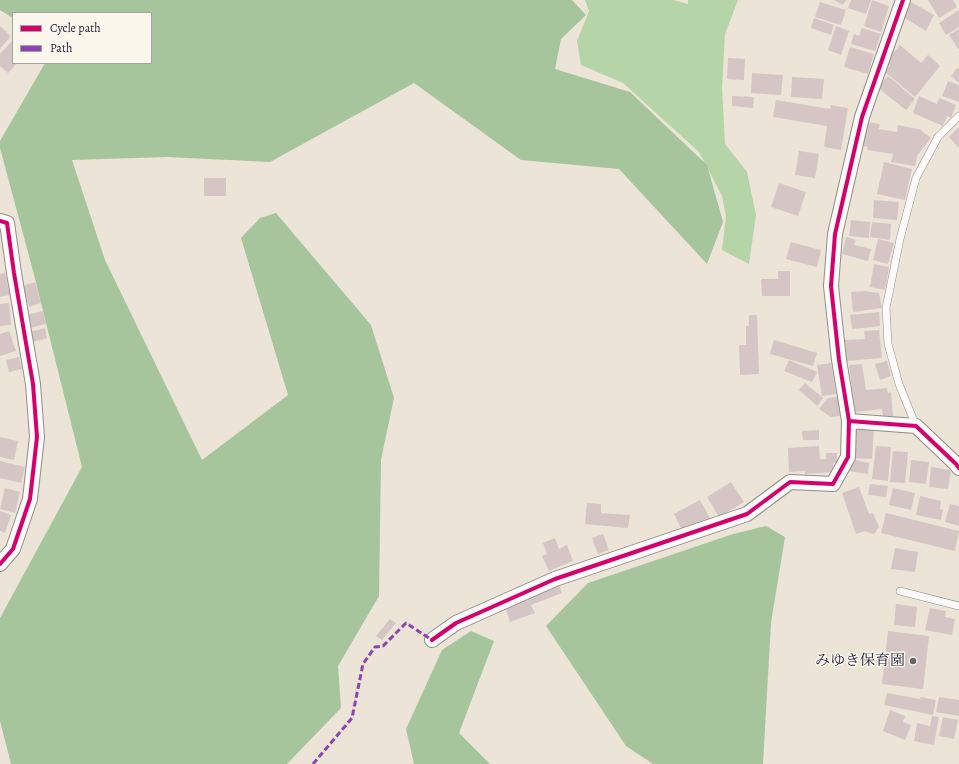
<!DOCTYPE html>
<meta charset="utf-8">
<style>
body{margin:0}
#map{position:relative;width:959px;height:764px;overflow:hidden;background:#ece4d7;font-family:Alegreya,serif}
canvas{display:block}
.legend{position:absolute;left:12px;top:12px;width:140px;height:52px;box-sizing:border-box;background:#fbf7ec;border:1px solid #a4a2a5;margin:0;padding:5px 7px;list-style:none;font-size:12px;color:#22223b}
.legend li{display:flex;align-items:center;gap:8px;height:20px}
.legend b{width:20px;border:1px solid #a4a2a5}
</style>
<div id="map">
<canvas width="959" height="764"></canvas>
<ul class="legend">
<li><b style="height:5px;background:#d6006c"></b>Cycle path</li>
<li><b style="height:5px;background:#8e44ad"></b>Path</li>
</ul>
</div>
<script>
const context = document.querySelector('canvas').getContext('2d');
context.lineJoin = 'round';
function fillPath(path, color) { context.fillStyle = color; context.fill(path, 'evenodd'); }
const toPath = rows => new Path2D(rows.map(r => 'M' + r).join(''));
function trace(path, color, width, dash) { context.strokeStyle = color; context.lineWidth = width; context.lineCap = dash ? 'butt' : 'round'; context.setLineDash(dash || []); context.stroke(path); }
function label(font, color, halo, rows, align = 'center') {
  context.font = font + ' Alegreya,"Noto Serif JP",serif'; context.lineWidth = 3; context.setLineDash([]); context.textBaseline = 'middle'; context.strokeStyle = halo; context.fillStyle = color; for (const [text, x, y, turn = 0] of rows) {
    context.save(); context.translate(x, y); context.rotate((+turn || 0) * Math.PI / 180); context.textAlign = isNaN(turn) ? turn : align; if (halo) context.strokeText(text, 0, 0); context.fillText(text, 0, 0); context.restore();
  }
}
const green = toPath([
 [585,0,673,0,688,4,688,0,738,0,725,34,722,87,725,144,747,172,756,215,749,264,722,250,726,216,722,196,699,152,623,83,581,65,577,41,589,11]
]);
const forest = toPath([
 [0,0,572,0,586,15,561,39,555,69,630,92,707,165,723,222,707,264,619,169,521,160,414,83,270,162,167,157,72,160,105,260,202,460,288,395,241,238,260,218,276,213,371,325,394,398,381,460,379,596,338,666,341,708,287,764,11,764,0,721,0,618,82,467,33,271,0,148,0,141,45,63,151,63,151,13,13,13,13,18,0,10],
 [766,526,785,537,771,623,763,764,653,764,626,746,546,626,588,583,733,534],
 [471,631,494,641,459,733,490,764,414,764,406,729,442,650]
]);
const building = toPath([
 [834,0,846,0,843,5],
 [851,0,871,0,866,14,848,8],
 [872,0,889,6,881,32,864,26],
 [928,0,953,0,957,7,939,18],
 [820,2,846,10,841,25,815,17],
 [911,2,934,15,926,31,903,17],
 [959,10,959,27,946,35,939,23],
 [814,18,834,25,831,35,811,28],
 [0,26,11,36,0,49],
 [836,26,849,31,841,55,828,50],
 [862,28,881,34,875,51,851,44,854,34,859,36],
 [959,29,959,50,949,35],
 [12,41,13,42,13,63,17,63,8,73,0,66,0,54],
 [900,45,921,63,928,55,940,66,915,97,885,72,890,65,886,61],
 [850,47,874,54,868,74,844,67],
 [728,58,745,59,744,80,727,79],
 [957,68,959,69,959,83,951,76],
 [752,73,783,75,781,95,751,93],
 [888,76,915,99,906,110,878,88],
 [792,77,824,79,822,99,791,97],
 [948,81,959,85,959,102,942,96],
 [732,96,754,97,753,108,732,106],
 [919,96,937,104,939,98,956,105,951,118,947,116,943,126,913,113],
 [776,100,830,109,831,105,848,108,841,150,824,147,827,126,773,117],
 [868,122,880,124,879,129,897,132,898,125,922,130,922,131,931,138,917,156,915,166,891,162,893,154,867,150,868,147,863,146],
 [959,127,959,148,949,137],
 [799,151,819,154,815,178,795,175],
 [884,162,912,169,905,200,877,194],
 [204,178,226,178,226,196,204,196],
 [779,183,806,192,798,216,771,207],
 [874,200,899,202,897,220,873,218],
 [851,220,870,222,869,238,849,236],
 [872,222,891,224,890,240,870,237],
 [846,237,856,240,854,245,871,249,868,261,842,254],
 [878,239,894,243,888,264,873,260],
 [791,242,821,250,817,267,786,259],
 [874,264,889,267,885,290,870,287],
 [778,271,790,271,790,296,762,296,761,279,778,279],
 [5,273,10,295,0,297,0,274],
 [35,282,41,303,29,307,22,286],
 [865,291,879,293,882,308,853,312,851,292],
 [9,303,11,325,0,326,0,304],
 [43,311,46,324,30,328,27,315],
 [879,312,880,326,852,329,850,315],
 [749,315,757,315,759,374,740,375,739,345,746,345,746,326,749,326],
 [45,328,47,338,32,342,29,332],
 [879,330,882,358,847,361,845,340,865,339,864,331],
 [9,331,16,351,0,356,0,334],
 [774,340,817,353,813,366,770,354],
 [19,357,22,369,9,372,6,360],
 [789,360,817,372,812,382,784,371],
 [887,361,891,376,880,380,875,364],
 [831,363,836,394,822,396,817,365],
 [862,364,866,390,887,388,888,393,891,392,893,416,883,416,882,409,855,412,849,365],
 [805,383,823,398,817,406,799,390],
 [838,397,840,416,831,417,819,409,828,398],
 [853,426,874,428,872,459,851,458],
 [819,430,819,440,803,440,802,431],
 [0,437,18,441,14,460,0,457],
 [819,446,820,459,826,459,826,453,837,453,837,463,833,463,834,472,805,474,805,471,789,472,788,448],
 [876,446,891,447,888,481,872,479],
 [893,451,908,452,905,483,890,482],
 [850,459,869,463,868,474,848,471],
 [911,460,929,462,926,484,909,482],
 [0,461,25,467,21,483,0,478],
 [931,467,951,470,948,489,929,487],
 [731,482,744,502,719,517,707,497],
 [870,484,888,486,886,497,868,495],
 [859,487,869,514,873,513,879,527,874,534,867,532,866,531,856,534,842,493],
 [5,488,20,492,15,513,0,509],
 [893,488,915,493,911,510,889,505],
 [920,496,941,501,940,509,943,510,941,520,916,515],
 [700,500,710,518,683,532,674,514],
 [587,503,601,504,601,513,630,515,628,528,585,524],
 [950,504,959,506,959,526,945,522],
 [0,511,11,515,5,533,0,531],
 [886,513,959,531,955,551,881,533],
 [603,534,609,550,598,554,592,538],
 [555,538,559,549,567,545,573,561,549,571,542,556,547,554,543,543],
 [895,548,918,552,915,572,891,569],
 [558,581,562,593,531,605,535,613,510,622,505,607],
 [896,604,917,607,915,627,894,625],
 [930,608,946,611,945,617,955,619,952,635,925,630],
 [390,619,396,623,382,640,376,636],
 [888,631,929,636,923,689,882,684],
 [887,693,920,699,921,697,936,700,933,715,884,705],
 [939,697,959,700,959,716,936,712],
 [890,710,905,716,903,722,911,725,905,740,883,731],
 [932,716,939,717,934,745,914,741,917,723,930,726],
 [943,717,958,720,954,739,939,736]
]);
const lane = toPath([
 [916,426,899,384,888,344,886,308,900,239,916,178,938,137,959,116],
 [900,591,959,606]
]);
const street = toPath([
 [903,0,862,117,835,234,831,286,839,360,849,421,916,426,956,464,959,468],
 [0,221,7,223,14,273,33,384,37,437,30,499,13,549,0,564],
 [432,640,456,623,555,579,747,514,790,482,833,484,848,457,849,421]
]);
const quiet = toPath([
 [313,764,352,718,363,664,375,647,383,646,406,623,432,640]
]);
const cycleway = toPath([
 [903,0,862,117,835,234,831,286,839,360,849,421,916,426,956,464,959,468],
 [0,221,7,223,14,273,33,384,37,437,30,499,13,549,0,564],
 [432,640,456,623,555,579,747,514,790,482,833,484,848,457,849,421]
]);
const markers = [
 [913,661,4,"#696672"]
];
const poiNames = [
 ["みゆき保育園",905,661]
];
fillPath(green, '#b5d4a7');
fillPath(forest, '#a7c59d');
fillPath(building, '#d5c6c5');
trace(lane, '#918d8a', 8);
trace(street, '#918d8a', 16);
trace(lane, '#fcfbf9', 7);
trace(street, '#fcfbf9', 14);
trace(quiet, '#8e44ad', 3, [6, 3]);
trace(cycleway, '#d6006c', 4);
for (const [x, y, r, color] of markers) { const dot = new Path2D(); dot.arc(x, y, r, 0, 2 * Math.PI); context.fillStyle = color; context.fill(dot); trace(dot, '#fbf7ec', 1.5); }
label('15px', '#22223b', '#fbf7ec', poiNames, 'right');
</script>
